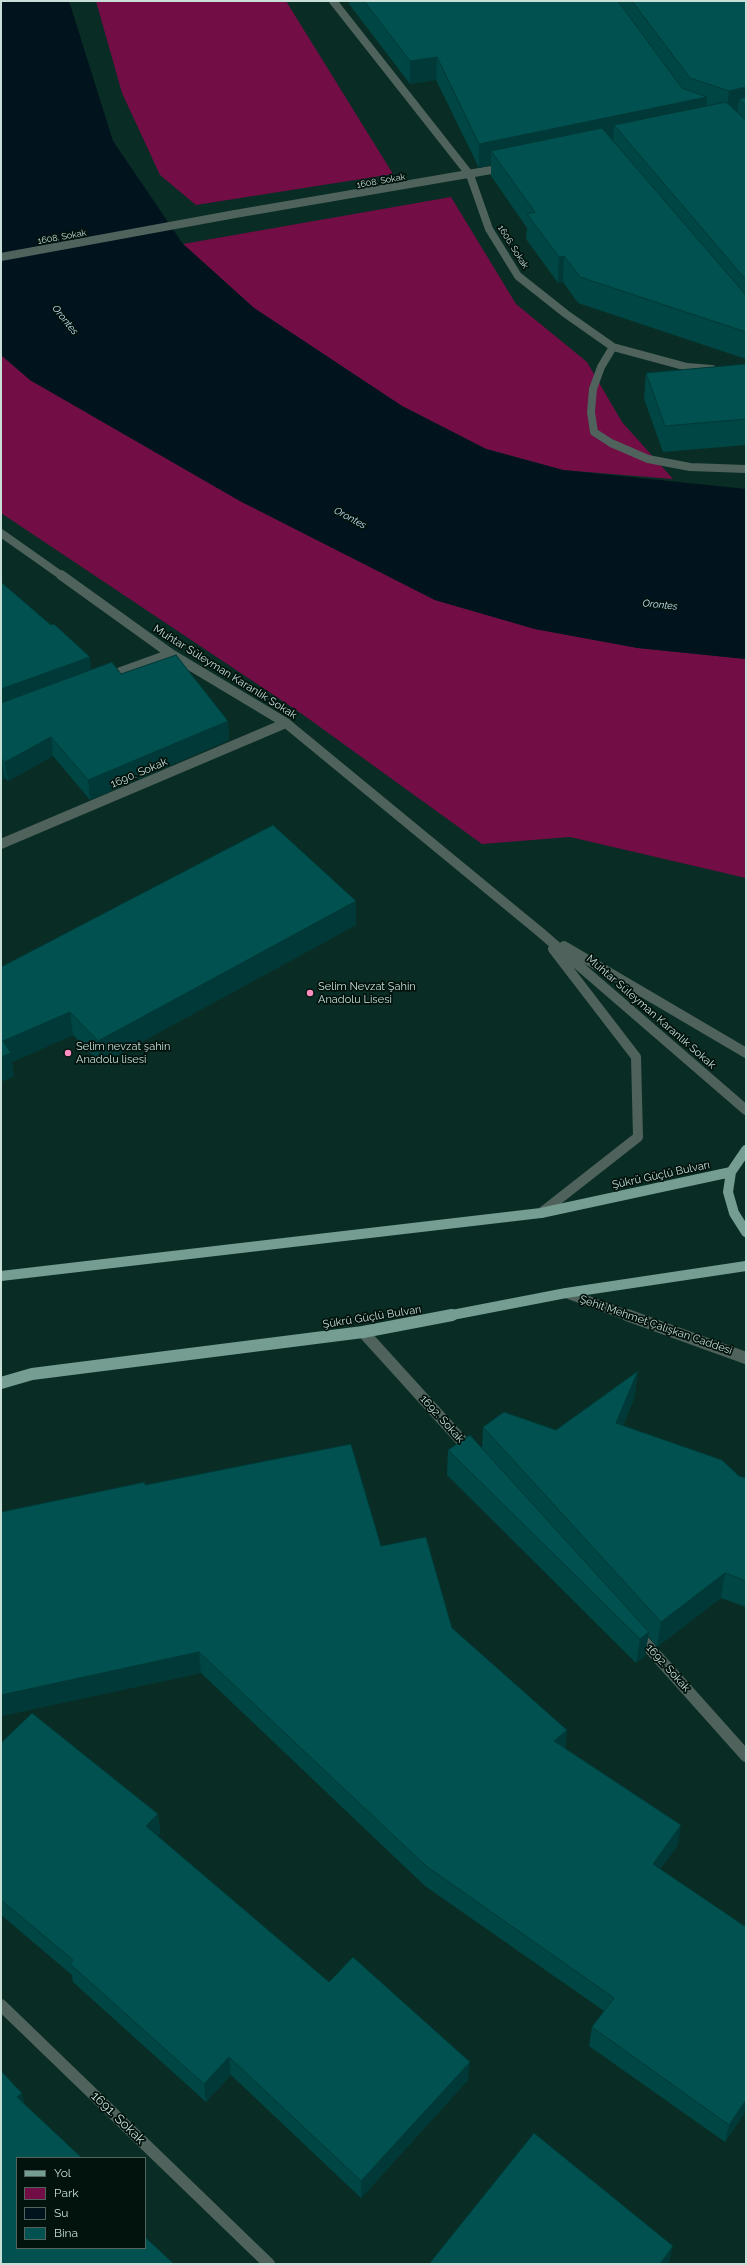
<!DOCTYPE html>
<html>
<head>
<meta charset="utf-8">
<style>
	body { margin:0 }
	#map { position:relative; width:747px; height:2265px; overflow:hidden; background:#092d24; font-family:Raleway,sans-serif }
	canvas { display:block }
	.frame { position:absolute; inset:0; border:2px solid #c7dfd7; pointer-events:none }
	.legend { position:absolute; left:16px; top:2157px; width:130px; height:92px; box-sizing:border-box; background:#02130e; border:1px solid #51655e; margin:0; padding:5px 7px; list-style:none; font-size:12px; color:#c7dfd7 }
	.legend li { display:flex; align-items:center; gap:8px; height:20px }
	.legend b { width:20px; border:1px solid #51655e }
</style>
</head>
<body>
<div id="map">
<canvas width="747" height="2265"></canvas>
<div class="frame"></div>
<ul class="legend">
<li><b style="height:5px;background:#769d91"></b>Yol</li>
<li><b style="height:11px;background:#720d46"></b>Park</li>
<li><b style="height:11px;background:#01131d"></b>Su</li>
<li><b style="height:11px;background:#00514f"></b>Bina</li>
</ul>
</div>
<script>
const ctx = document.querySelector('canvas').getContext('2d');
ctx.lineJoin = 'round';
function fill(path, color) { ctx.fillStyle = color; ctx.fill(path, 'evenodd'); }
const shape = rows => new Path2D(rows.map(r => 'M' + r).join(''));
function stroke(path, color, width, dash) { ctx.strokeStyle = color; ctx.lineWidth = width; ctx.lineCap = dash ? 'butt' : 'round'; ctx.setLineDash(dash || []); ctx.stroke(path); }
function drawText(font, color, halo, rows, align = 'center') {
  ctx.font = font + ' Raleway,sans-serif'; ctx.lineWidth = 3.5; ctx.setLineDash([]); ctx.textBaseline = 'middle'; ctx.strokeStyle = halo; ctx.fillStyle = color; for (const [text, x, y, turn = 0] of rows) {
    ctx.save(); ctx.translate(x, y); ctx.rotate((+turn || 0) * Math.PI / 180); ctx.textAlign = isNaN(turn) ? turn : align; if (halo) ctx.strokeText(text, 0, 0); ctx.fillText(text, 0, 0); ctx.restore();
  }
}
fill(shape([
	[96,1,286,1,393,174,196,205,160,175,122,93],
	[451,197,516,304,587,362,622,422,673,479,563,470,486,449,402,406,254,308,183,244],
	[1,355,30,380,240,501,435,600,535,629,638,648,746,659,746,878,570,837,482,844,302,714,1,513]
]), '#720d46');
fill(shape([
	[1,1,69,1,113,141,183,244,254,308,402,406,486,449,563,470,746,489,746,659,638,648,535,629,435,600,240,501,30,380,1,355]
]), '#01131d');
stroke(shape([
	[1,257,235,214]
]), '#4f625b', 8);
stroke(shape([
	[333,1,470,175,489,229,518,276,566,314,613,347,687,367,712,369],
	[235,214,503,168],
	[613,347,601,367,593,389,591,412,594,432,611,443,648,459,690,467,746,469],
	[1,533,62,576]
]), '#4f625b', 8);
stroke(shape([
	[61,575,171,654,286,723,540,932,746,1110],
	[107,677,171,654],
	[1,844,286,723],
	[564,946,746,1053],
	[541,1213,638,1137,636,1057,553,949],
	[566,1293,629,1316]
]), '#4f625b', 10);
stroke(shape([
	[627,1315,746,1358],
	[363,1332,470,1450],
	[638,1635,746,1756],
	[1,2005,269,2264]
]), '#4f625b', 12);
stroke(shape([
	[746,1150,731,1172,728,1192,734,1213,746,1232],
	[1,1276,541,1213,731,1172],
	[447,1316,566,1293,746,1266]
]), '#769d91', 10);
stroke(shape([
	[1,1383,32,1374,363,1332,452,1315]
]), '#769d91', 12);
fill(shape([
	[349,1,618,1,620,4,620,1,746,1,746,359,578,303,563,282,558,283,526,239,527,228,491,176,491,165,479,168,436,80,410,84,349,4],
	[746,364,746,445,663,452,644,399,646,373],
	[1,582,91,670,121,674,228,721,229,740,90,800,53,756,8,781,5,778,1,780],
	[356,925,101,1064,73,1035,12,1062,14,1076,1,1082,1,967],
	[635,1396,623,1426,739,1476,746,1478,746,1607,721,1598,657,1647,648,1636,645,1656,636,1663,447,1475,448,1450,482,1448,483,1427,556,1430],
	[145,1485,381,1546,452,1628,567,1730,565,1749,678,1845,660,1869,746,2111,725,2142,589,2046,592,2027,604,2011,425,1886,201,1673,1,1716,1,1512],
	[1,1743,158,1814,160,1833,158,1836,329,1982,468,2080,361,2198,231,2075,206,2102,73,1982,72,1975,1,1915]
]), '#004644');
fill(shape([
	[437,57,436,80,410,84,410,61],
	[746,87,746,106,739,99,737,113,726,116,729,91],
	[707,97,705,120,614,125,613,140,500,163,491,151,491,165,479,168,479,144],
	[564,256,563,282,558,283,559,257],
	[90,657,92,676,1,709,1,689],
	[228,721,229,740,90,800,88,780],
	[51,737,53,756,8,781,5,762],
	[2,759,5,778,1,780,1,760],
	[356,901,356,925,101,1064,98,1041],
	[70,1012,73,1035,12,1062,14,1076,1,1082,1,1057,3,1041],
	[638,1371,635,1396,613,1449,616,1423],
	[725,1573,721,1598,657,1647,661,1622],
	[649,1632,645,1656,636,1663,640,1639],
	[199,1652,201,1673,1,1716,1,1695],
	[567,1730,565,1750,554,1741],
	[158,1814,160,1833,149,1846,146,1826],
	[681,1825,678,1845,649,1884,653,1864],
	[229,2057,231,2075,206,2102,204,2084],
	[470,2062,468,2080,361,2198,361,2181],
	[22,2093,26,2110,17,2097],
	[746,2100,746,2111,725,2142,729,2125],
	[673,2246,669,2263,668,2264,660,2264]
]), '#003937');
const building = shape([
	[364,1,618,1,682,88,707,97,479,144,437,57,410,61,364,1],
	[632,1,746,1,746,87,729,91,690,78,632,1],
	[746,97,746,106,739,99,746,97],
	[726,102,746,120,746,280,614,125,726,102],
	[602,128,745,294,746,295,746,332,580,277,564,256,559,257,527,214,535,212,491,151,602,128],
	[746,364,746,419,665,426,646,373,746,364],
	[1,582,51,625,54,624,90,657,1,689,1,582],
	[176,655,228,721,88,780,51,737,5,762,2,759,1,760,1,703,112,662,121,674,176,655],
	[273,825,356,901,98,1041,70,1012,3,1041,11,1053,1,1057,1,967,273,825],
	[638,1371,616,1423,722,1460,739,1476,746,1478,746,1581,725,1573,661,1622,483,1427,504,1412,556,1430,638,1371],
	[470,1435,649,1632,640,1639,448,1450,470,1435],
	[351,1444,381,1546,426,1537,452,1628,567,1730,554,1741,681,1825,653,1864,746,1927,746,2100,729,2125,592,2027,614,1998,426,1866,199,1652,1,1695,1,1512,145,1482,145,1485,351,1444],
	[32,1713,158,1814,146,1826,329,1982,353,1957,470,2062,361,2181,229,2057,204,2084,70,1964,73,1960,1,1900,1,1743,32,1713],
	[1,2071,22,2093,17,2097,82,2158,17,2158,17,2248,145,2248,145,2237,174,2264,1,2264,1,2071],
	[534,2133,673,2246,660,2264,429,2264,534,2133]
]);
fill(building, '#00514f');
stroke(building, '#003937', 1);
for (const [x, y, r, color] of [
	[310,993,4,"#fd8ec0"],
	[68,1053,4,"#fd8ec0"]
]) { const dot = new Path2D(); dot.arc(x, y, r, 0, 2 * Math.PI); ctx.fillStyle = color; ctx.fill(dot); stroke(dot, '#02130e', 1.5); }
drawText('9px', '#c7dfd7', '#02130e', [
	["1608. Sokak",381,181,-10],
	["1608. Sokak",62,237,-10],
	["1606. Sokak",513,247,58]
]);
drawText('italic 10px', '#c5e3f4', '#02130e', [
	["Orontes",65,320,51],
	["Orontes",350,518,28],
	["Orontes",660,605,6]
]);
drawText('11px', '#c7dfd7', '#02130e', [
	["Muhtar Süleyman Karanlık Sokak",225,672,32],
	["1690. Sokak",139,773,-23],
	["Muhtar Süleyman Karanlık Sokak",651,1012,41],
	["Şükrü Güçlü Bulvarı",661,1175,-12],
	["Şükrü Güçlü Bulvarı",372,1317,-9],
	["Şehit Mehmet Çalışkan Caddesi",656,1325,19],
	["1692. Sokak",442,1419,48],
	["1692. Sokak",668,1668,48]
]);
drawText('11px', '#c7dfd7', '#02130e', [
	["Selim Nevzat Şahin",318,987],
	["Anadolu Lisesi",318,1000],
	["Selim nevzat şahin",76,1047],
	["Anadolu lisesi",76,1060]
], 'left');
drawText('13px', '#c7dfd7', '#02130e', [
	["1691. Sokak",118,2118,44]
]);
</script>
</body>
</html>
